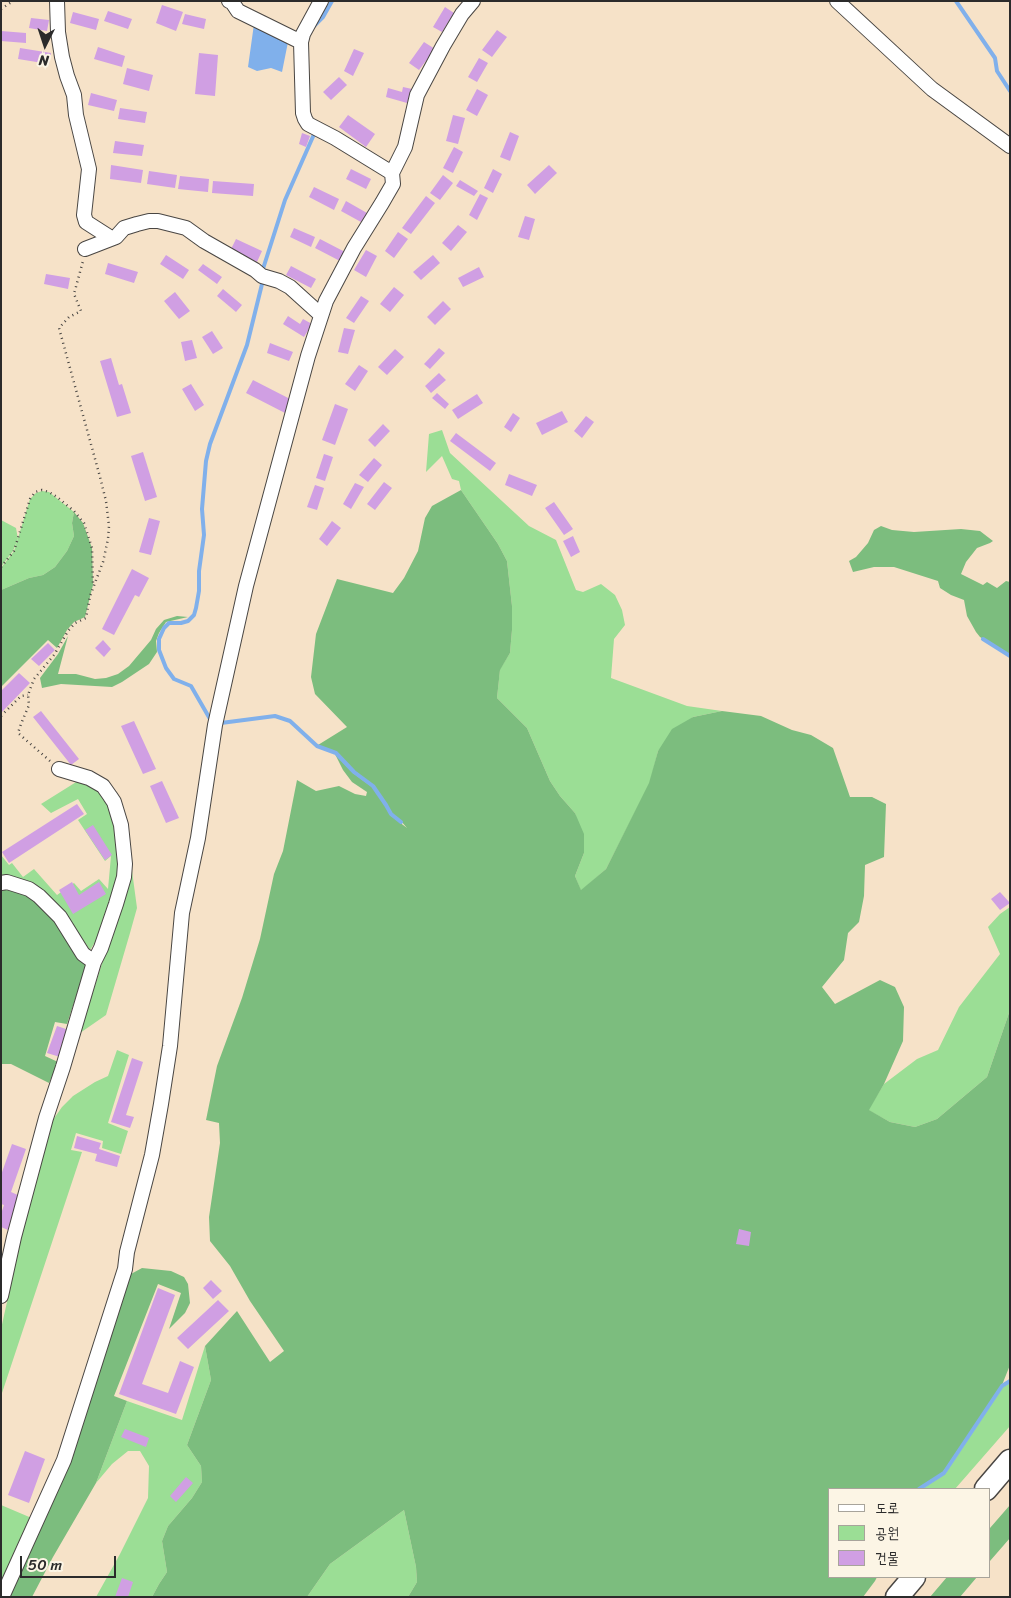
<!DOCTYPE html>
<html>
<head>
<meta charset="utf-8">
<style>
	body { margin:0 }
	#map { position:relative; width:1011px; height:1598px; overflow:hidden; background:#f6e2c8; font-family:Sriracha,"Poor Story",sans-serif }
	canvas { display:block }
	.frame { position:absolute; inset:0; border:2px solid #2b2b2b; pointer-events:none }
	.legend { position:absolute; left:828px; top:1488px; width:162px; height:90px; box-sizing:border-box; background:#fcf5e5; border:1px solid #a8a49b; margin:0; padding:6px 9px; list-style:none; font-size:15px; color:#2b2b2b }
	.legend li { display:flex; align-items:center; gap:10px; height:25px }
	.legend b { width:25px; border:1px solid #a8a49b }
	.north { position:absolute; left:20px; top:20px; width:50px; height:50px; -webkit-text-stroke:4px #fcf5e5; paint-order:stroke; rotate:184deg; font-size:14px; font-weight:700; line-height:20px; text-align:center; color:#2b2b2b }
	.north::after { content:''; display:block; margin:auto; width:18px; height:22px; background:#2b2b2b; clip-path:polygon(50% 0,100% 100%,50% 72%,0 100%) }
	.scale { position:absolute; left:20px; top:1556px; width:96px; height:22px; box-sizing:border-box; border:2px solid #2b2b2b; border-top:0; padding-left:6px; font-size:15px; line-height:18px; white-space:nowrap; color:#2b2b2b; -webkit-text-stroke:4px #fcf5e5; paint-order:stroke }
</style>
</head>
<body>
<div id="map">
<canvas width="1011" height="1598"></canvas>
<div class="frame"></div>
<ul class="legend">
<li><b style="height:6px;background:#fff"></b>도로</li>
<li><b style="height:14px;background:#9bde95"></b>공원</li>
<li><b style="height:14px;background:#d09fe3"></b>건물</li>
</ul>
<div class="north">N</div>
<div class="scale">50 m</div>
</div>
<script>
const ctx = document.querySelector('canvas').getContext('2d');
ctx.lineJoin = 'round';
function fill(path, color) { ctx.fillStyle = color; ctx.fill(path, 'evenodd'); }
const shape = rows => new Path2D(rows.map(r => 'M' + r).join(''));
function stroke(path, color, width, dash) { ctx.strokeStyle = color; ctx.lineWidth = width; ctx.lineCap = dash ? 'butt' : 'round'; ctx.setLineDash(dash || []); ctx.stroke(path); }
fill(shape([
	[442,430,450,453,529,526,556,540,576,590,583,592,601,584,615,595,622,610,625,625,614,639,611,678,687,706,722,711,693,717,658,751,650,783,606,869,581,891,575,876,584,853,575,813,560,796,550,781,527,728,497,698,500,669,510,653,512,630,512,606,507,561,498,544,461,490,459,481,452,479,442,456,426,472,429,434],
	[42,491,49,492,74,512,72,523,74,536,67,551,55,567,43,575,29,578,1,590,1,568,14,551,30,499,36,493],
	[1,520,16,528,18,539,13,551,1,567],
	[81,779,104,795,112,809,121,873,99,936,90,950,76,930,1,880,1,855,9,865,12,863,23,877,34,869,57,895,74,883,81,891,99,879,108,889,111,856,105,861,78,820,87,814,78,799,51,813,41,804],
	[130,856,137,908,130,933,106,1015,80,1033,105,954],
	[1010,907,1010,1010,987,1077,937,1119,915,1127,890,1122,868,1110,884,1084,917,1059,938,1050,959,1007,1000,954,988,927,1000,914],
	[117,1050,129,1055,108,1123,128,1131,121,1154,102,1148,103,1141,76,1133,71,1150,82,1152,1,1396,1,1329,33,1185,50,1124,62,1107,73,1096,95,1082,108,1076],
	[205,1346,211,1380,187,1445,201,1466,202,1482,192,1498,168,1526,162,1541,167,1572,159,1584,152,1597,96,1597,120,1554,148,1498,149,1466,140,1451,128,1451,112,1464,96,1483,127,1401,182,1420],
	[1010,1383,1010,1426,955,1489,922,1489,945,1474,1003,1387],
	[1,1505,34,1519,1,1593,2,1539],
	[404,1510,416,1567,417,1582,408,1597,307,1597,330,1564]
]), '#9bde95');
fill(shape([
	[461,490,498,544,507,561,512,606,512,630,510,653,500,670,497,698,527,728,550,781,560,796,575,813,584,834,584,853,575,876,581,890,606,869,649,783,658,751,672,729,693,717,722,711,761,716,792,730,811,735,833,748,850,797,872,797,886,804,884,857,865,865,864,896,859,922,848,933,844,960,822,987,835,1004,880,980,895,987,904,1007,903,1041,884,1084,869,1110,890,1122,915,1127,937,1119,987,1077,1010,1010,1010,1365,1002,1385,943,1472,918,1489,830,1489,830,1577,877,1577,875,1581,863,1597,408,1597,417,1582,416,1567,404,1510,330,1564,307,1597,152,1597,159,1584,167,1572,162,1541,168,1526,192,1498,202,1482,201,1466,187,1445,211,1380,205,1346,237,1311,270,1362,284,1351,250,1301,230,1266,210,1241,209,1217,220,1143,219,1123,206,1120,217,1066,242,998,260,939,274,874,283,851,297,780,316,791,339,786,355,794,366,796,367,792,352,782,343,770,335,754,353,773,372,787,385,805,390,815,407,828,401,821,391,814,387,804,373,786,355,771,336,752,318,745,347,727,315,694,311,677,316,634,337,579,393,593,404,578,418,551,425,518,432,506],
	[74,512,83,523,92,548,93,585,85,617,74,622,67,630,57,648,48,640,1,687,1,590,29,578,43,575,55,567,67,551,74,536,72,523],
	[881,526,892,530,914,532,961,529,980,531,993,541,990,543,977,548,966,562,961,574,983,585,987,582,997,588,1006,581,1010,582,1010,655,980,637,976,632,967,616,964,600,951,595,940,588,938,581,894,567,874,567,853,572,849,561,856,557,868,543,874,530],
	[177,616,188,617,166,622,159,633,156,641,157,652,149,664,122,682,112,687,61,684,42,688,40,678,58,654,68,636,58,674,76,674,95,679,106,678,118,674,129,666,151,640,156,629,164,620],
	[1,888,6,888,31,897,54,919,86,966,67,1024,55,1022,45,1056,58,1062,49,1083,11,1064,1,1064],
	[142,1268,171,1271,184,1277,188,1284,190,1303,185,1313,169,1329,181,1293,158,1284,114,1396,127,1401,96,1483,53,1557,32,1597,9,1597,126,1282,131,1274],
	[1010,1505,1010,1538,990,1561,990,1528],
	[947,1577,977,1577,960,1597,930,1597]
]), '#7cbd7e');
fill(shape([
	[254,24,289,37,282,72,271,68,257,71,248,67]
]), '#80b0eb');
stroke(shape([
	[956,1,995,58,997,71,1010,91],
	[314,26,323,17,332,1],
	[262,272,285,200,315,132],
	[983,639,1010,656],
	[210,719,191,686,174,679,166,668,159,650,159,639,164,628,169,623,181,623,188,621,194,615,196,608,199,591,199,571,204,535,202,509,206,461,210,444,247,345,263,280],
	[221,723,275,716,290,721,317,746,336,753,354,772,373,786,386,805,391,814,401,822],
	[919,1489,944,1473,1002,1386,1010,1381]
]), '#80b0eb', 4);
fill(shape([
	[162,5,183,12,176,31,156,23],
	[445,7,454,13,442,32,433,27],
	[108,11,132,19,128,29,104,21],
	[73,12,99,19,96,30,70,23],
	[185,14,206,19,204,29,182,24],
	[31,18,49,20,47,31,29,28],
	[497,30,507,37,492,57,482,50],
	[1,31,26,33,26,43,1,41],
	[424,42,435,49,419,70,409,63],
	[98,47,125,56,122,67,94,59],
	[20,48,51,53,49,64,18,59],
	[354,49,364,53,353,76,344,71],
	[199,53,218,55,215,96,195,94],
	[479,58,488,63,477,82,468,77],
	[127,68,153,75,149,91,123,84],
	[339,77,347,85,331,100,323,92],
	[403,87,412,89,407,103,386,97,388,88,402,92],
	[477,89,488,95,477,116,466,110],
	[91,93,117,100,114,111,88,105],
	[120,108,147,112,145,123,118,119],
	[348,115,375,134,366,147,339,127],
	[453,115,465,118,458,144,446,141],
	[510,132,519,136,510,161,500,157],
	[302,133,310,136,306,147,299,144],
	[115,141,144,145,142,156,113,153],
	[454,147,463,152,453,173,443,168],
	[111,165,143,170,141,183,110,179],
	[549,165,557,173,535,194,527,185],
	[351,169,371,179,366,189,346,179],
	[493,169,502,174,493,193,484,188],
	[149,171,177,175,175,188,147,184],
	[443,175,453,183,440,200,430,193],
	[180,176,209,179,208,192,178,189],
	[460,180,478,191,474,196,456,186],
	[213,181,254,184,253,196,212,193],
	[314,187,339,199,334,210,309,197],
	[480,194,488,198,477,220,469,215],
	[426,196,435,203,411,234,402,228],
	[346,201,367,213,361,222,341,211],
	[525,216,535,219,529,240,518,237],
	[458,225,467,232,451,251,442,243],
	[294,228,315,237,311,247,290,237],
	[398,232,408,239,394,258,385,251],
	[236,239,262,251,257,262,231,249],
	[320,239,345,252,340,261,315,248],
	[366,250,377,256,366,277,354,270],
	[166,255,189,270,183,279,160,264],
	[433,255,440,263,421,280,413,272],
	[108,263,138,272,134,283,105,274],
	[203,264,222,277,217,284,198,270],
	[291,266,316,279,311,288,286,275],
	[479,267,484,277,463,287,458,278],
	[46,274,70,278,68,289,44,284],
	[394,287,404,295,390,312,380,304],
	[223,289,242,305,236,312,217,296],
	[175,292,190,311,179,319,164,301],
	[361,296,369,301,354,323,346,318],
	[443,301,451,309,435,325,427,317],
	[288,316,300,324,303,319,312,324,304,337,283,324],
	[344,328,355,330,348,354,338,352],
	[212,331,223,348,213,354,202,337],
	[192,340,197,358,185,361,181,342],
	[270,343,293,352,289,361,267,353],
	[439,348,445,353,430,369,424,364],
	[395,349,404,357,387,375,378,367],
	[111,358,119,385,122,384,131,413,117,417,100,361],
	[359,365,368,371,355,391,345,384],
	[439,373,446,380,431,393,425,386],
	[253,380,292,400,285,413,246,393],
	[191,384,204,405,195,411,182,389],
	[437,393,449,404,445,409,432,398],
	[477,394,483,403,458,419,452,410],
	[335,404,348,409,335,445,322,440],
	[562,411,568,422,542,435,536,423],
	[513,413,520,418,511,432,504,427],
	[586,416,594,422,582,438,574,431],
	[383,424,390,431,375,447,368,440],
	[456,433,496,463,490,471,450,441],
	[143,452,157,497,145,501,131,456],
	[324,454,333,457,325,481,316,478],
	[374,458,382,465,368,482,359,475],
	[509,474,537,485,532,496,505,485],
	[384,482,392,488,375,510,367,504],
	[355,483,364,487,351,509,343,504],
	[315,485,324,488,317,510,307,507],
	[554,502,573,529,564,535,545,508],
	[149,518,160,521,151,555,139,552],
	[332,521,341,528,327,546,319,539],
	[573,536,580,552,571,557,563,541],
	[132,569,149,578,139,597,135,595,114,635,102,629],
	[103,640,111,649,104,657,95,648],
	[48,643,55,650,39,666,31,659],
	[19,673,30,683,1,713,1,691],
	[41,711,79,759,71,765,33,717],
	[134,721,156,769,143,774,121,726],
	[162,781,179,818,166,823,150,786],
	[77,804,84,814,9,863,2,852],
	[93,825,112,855,105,860,85,830],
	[72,882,79,895,99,882,106,894,73,914,59,890],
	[1000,892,1010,903,1000,910,991,899],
	[57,1026,69,1030,60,1057,47,1053],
	[132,1058,143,1062,126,1115,134,1117,130,1128,111,1122],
	[77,1136,101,1143,99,1149,120,1156,117,1167,95,1161,97,1154,74,1148],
	[12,1144,26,1149,11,1192,20,1196,8,1230,1,1227,1,1214,4,1205,1,1204,1,1175],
	[739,1229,751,1232,749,1246,736,1244],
	[211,1280,222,1291,213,1299,203,1288],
	[158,1288,175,1295,142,1384,168,1393,180,1361,194,1367,176,1414,119,1394],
	[218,1300,229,1311,188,1349,177,1338],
	[125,1429,149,1438,146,1447,121,1437],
	[25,1451,45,1459,29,1503,8,1495],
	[186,1477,193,1483,176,1502,170,1496],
	[122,1578,133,1582,128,1597,115,1597]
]), '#d09fe3');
const minor = shape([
	[57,1,58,32,62,57,67,76,74,95,76,115,89,169,84,215,86,222,111,238],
	[229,1,232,2,238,11,301,42],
	[321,1,303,34,301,42,303,113,305,119,308,124,335,138,392,173],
	[837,1,932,89,1010,146],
	[85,249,116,237,124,228,137,224,149,221,158,221,186,228,204,241,255,270,262,276,279,281,290,287,321,315],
	[1,883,7,882,29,889,39,896,60,917,83,954,94,962],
	[1,1296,14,1237,46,1118,63,1067,94,962,101,948,116,904,124,877,125,864,121,825,114,802,110,796,103,786,89,778,59,769],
	[2,1597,64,1460,125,1269,127,1252,152,1155,161,1104,170,1046,182,913,198,838,215,725,246,586,308,356,326,301,354,248,382,203,393,184,392,173,405,147,417,95,443,46,462,14,473,1]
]);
const trunk = shape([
	[986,1489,1010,1461],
	[897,1597,914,1577]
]);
stroke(minor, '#494643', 16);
stroke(trunk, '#494643', 25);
stroke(shape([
	[1,9,13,1],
	[1,567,14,551,30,499,35,492,42,490,49,492,57,497,74,511,84,523,92,548,93,584],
	[1,716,21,696,28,695],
	[50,761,18,733,21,724,29,705,28,695,34,679,54,655,68,631,75,623,86,618,90,596,103,562,108,539,109,526,106,501,100,477,59,328,69,317,81,311,74,294,83,261]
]), '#494643', 2.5, [1, 4]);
stroke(minor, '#fff', 14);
stroke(trunk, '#fff', 22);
</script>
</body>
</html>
